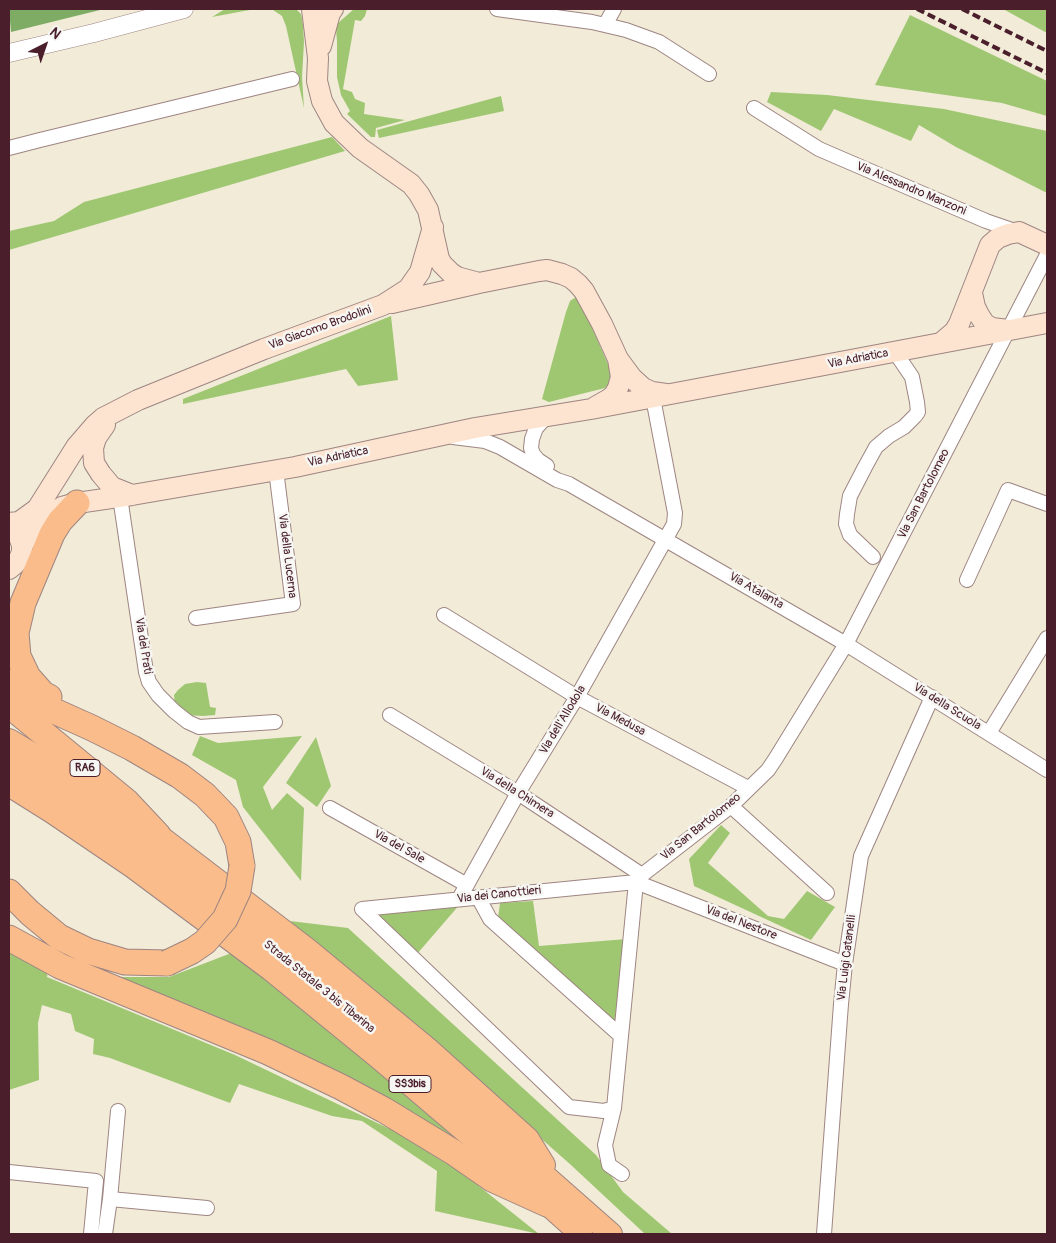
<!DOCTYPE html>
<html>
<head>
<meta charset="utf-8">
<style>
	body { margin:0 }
	#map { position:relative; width:1056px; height:1243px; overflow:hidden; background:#f1ebd8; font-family:Pangolin,sans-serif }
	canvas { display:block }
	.frame { position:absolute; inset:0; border:10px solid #4a1f2b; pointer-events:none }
	.north { position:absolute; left:20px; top:20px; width:50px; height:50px; -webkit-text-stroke:4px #f6f6f2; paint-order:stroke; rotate:41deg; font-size:14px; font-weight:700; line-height:20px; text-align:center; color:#4a1f2b }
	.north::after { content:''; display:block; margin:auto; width:18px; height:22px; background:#4a1f2b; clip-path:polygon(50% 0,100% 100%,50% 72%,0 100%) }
</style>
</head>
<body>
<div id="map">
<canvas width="1056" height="1243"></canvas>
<div class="frame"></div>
<div class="north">N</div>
</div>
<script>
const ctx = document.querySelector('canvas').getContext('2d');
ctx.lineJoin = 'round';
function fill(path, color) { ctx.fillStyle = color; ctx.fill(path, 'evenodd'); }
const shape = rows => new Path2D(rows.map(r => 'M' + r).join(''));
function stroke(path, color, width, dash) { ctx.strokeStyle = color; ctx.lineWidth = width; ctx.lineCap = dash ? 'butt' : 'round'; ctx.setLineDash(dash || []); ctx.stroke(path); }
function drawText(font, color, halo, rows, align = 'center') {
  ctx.font = font + ' Pangolin,sans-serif'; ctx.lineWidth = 5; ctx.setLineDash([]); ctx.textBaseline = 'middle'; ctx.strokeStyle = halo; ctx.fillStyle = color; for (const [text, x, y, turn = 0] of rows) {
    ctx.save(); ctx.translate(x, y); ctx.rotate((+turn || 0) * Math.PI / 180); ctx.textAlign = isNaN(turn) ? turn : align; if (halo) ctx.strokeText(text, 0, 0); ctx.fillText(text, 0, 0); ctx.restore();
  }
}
fill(shape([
	[225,9,255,9,212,17],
	[268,9,296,9,301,14,303,24,304,42,302,77,304,108,286,26,282,16,273,10],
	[354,9,367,9,365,16,361,21,355,20,343,89,352,92,355,99,365,103,364,114,405,120,376,128,375,137,371,137,347,114,350,111,341,95,337,77,337,42,336,28,337,24],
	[1003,9,1047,9,1047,33],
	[910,15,1047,81,1047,116,1002,103,875,85],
	[771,92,827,95,944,109,1047,131,1047,193,956,147,919,125,911,141,834,109,821,131,767,102],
	[501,96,504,111,379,138,377,130],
	[332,137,345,151,9,250,9,231,54,221,84,202],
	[576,297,582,305,611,371,618,374,605,388,549,402,542,399,566,312,570,301],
	[391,316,398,380,358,386,346,369,183,404,183,399],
	[197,682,206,683,210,707,216,708,215,715,203,716,186,715,175,706,174,695,178,690,185,684],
	[200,736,218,743,302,736,263,787,272,810,287,793,304,808,301,881,243,807,236,780,192,755],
	[316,737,331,786,317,807,286,783],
	[721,825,730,833,708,863,768,916,784,919,807,891,835,907,811,940,694,886,689,859],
	[533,901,539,946,627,939,617,1023,498,918,500,903],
	[461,903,417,954,374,912],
	[290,921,348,928,596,1155,623,1192,672,1234,645,1234,571,1165,415,1027],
	[9,948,48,969,47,977,235,1055,394,1131,465,1175,539,1234,435,1211,437,1171,362,1121,332,1116,239,1084,230,1103,110,1058,93,1054,94,1039,75,1031,71,1014,42,1005,38,1023,39,1080,9,1090],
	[234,952,497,1168,113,977,169,977]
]), '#9fc772');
fill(shape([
	[9,9,104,9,11,32]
]), '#7fac64');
const minor = shape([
	[497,9,592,22,626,30,659,42,709,74],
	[605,25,614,9],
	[754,108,819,149,986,221,1018,232],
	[9,148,40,140,292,79],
	[546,417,536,428,532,439,531,448,533,454,538,460,547,466],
	[453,437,485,441,500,447,557,480,569,484,846,644,1047,770],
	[120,497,146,672,149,682,158,695,174,711,188,722,199,727,275,722],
	[873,557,850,535,846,524,847,514,850,496,865,467,876,447,889,436,904,427,915,416,918,412,917,402,912,377,895,352],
	[967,580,1008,490,1047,504],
	[444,615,577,697,748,788],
	[196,618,293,604,276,470],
	[390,715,518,793,642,875],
	[989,733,1047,638],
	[731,806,827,893],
	[330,808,467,885],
	[478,897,490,919,621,1036],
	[459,899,518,793,577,697,674,524,675,513,653,398],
	[362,909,636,882,845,964],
	[362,909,569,1107,604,1111,614,1108],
	[9,1172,96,1181,91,1234],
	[622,1174,609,1165,605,1145,614,1108,636,882,642,875,731,806,768,770,776,758,846,644,1047,255],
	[110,1199,207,1208],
	[105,1234,110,1199,118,1111],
	[824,1234,841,1004,845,964,861,856,932,697]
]);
const tertiary = shape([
	[9,53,94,33,184,9]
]);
const secondary = shape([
	[312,9,318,58,317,81,322,101,334,123,360,148,411,184,419,194,428,210,439,259,442,264,451,273,457,277,479,283],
	[321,46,330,13,333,9],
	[972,293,975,307,979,315,985,324,992,328,1008,330],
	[392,303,479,283,539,271,547,270,562,274,571,278,578,284,584,291,602,324,618,359,632,378,643,388,652,392,666,394],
	[941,343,954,332,959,324,990,245,998,238,1008,234,1019,232,1047,245],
	[595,407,609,399,614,395,618,388,621,377,618,359],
	[105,425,96,438,93,448,94,463,101,474,112,487,132,495],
	[9,523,19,522,37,509,76,447,95,425,103,418,138,400,264,349,383,305,408,289,420,272,433,227],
	[22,545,41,523,52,514,62,507,77,503,132,495,295,467,475,428,591,409,1047,323],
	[9,569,15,564,19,559,22,552,22,545,18,534]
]);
const trunk = shape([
	[9,740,64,773,158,835,307,949,428,1049,528,1139,544,1165],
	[9,763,63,797,143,851,284,957,493,1130,611,1234],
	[9,785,52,812,133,867,270,969,379,1058,479,1143,581,1234]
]);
const motorway = shape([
	[9,682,52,710,92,728,132,748,180,776,205,795,226,817,238,842,242,866],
	[49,697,43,694,28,677,18,656,16,633,23,603,52,534,60,521,77,503],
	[9,705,127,802,158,835],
	[9,892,30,913,59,937,88,951,125,962,167,963],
	[9,938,60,966,268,1052,341,1087,384,1110,453,1152,492,1179,547,1204]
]);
stroke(minor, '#9e8582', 16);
stroke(tertiary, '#9e8582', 19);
stroke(secondary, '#9e8582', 22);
stroke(trunk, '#9e8582', 24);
stroke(motorway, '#9e8582', 27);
stroke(minor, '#fff', 14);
stroke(tertiary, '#fff', 18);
stroke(secondary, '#fde4d0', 20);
stroke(trunk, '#f9bc8a', 22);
stroke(motorway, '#f9bc8a', 25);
stroke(shape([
	[917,9,1047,73],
	[962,9,1047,51]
]), '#4a1f2b', 4, [8, 4]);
const motorwayBridge = shape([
	[167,963,192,951,205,942,225,919,238,891,242,866]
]);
stroke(motorwayBridge, '#9e8582', 27, []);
stroke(motorwayBridge, '#f9bc8a', 25);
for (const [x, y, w] of [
	[85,768,30],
	[410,1084,42]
]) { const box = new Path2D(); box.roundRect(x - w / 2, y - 8.5, w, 17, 4); ctx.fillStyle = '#f6f6f2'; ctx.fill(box); stroke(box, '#4a1f2b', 1); }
drawText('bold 11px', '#4a1f2b', null, [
	["RA6",85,768],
	["SS3bis",410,1084]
]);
drawText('12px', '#4a1f2b', '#f6f6f2', [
	["Via Alessandro Manzoni",911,189,23],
	["Via Giacomo Brodolini",320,328,-20],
	["Via Adriatica",858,359,-11],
	["Via Adriatica",338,457,-12],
	["Via San Bartolomeo",924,494,-63],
	["Via della Lucerna",287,556,83],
	["Via Atalanta",756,591,30],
	["Via dei Prati",143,646,81],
	["Via della Scuola",947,707,32],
	["Via dell'Allodola",563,720,-59],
	["Via Medusa",620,720,28],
	["Via della Chimera",517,793,32],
	["Via San Bartolomeo",701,827,-39],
	["Via del Sale",399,847,29],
	["Via dei Canottieri",499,895,-6],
	["Via del Nestore",741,923,21],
	["Via Luigi Catanelli",847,958,-83],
	["Strada Statale 3 bis Tiberina",319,987,39]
]);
</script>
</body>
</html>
